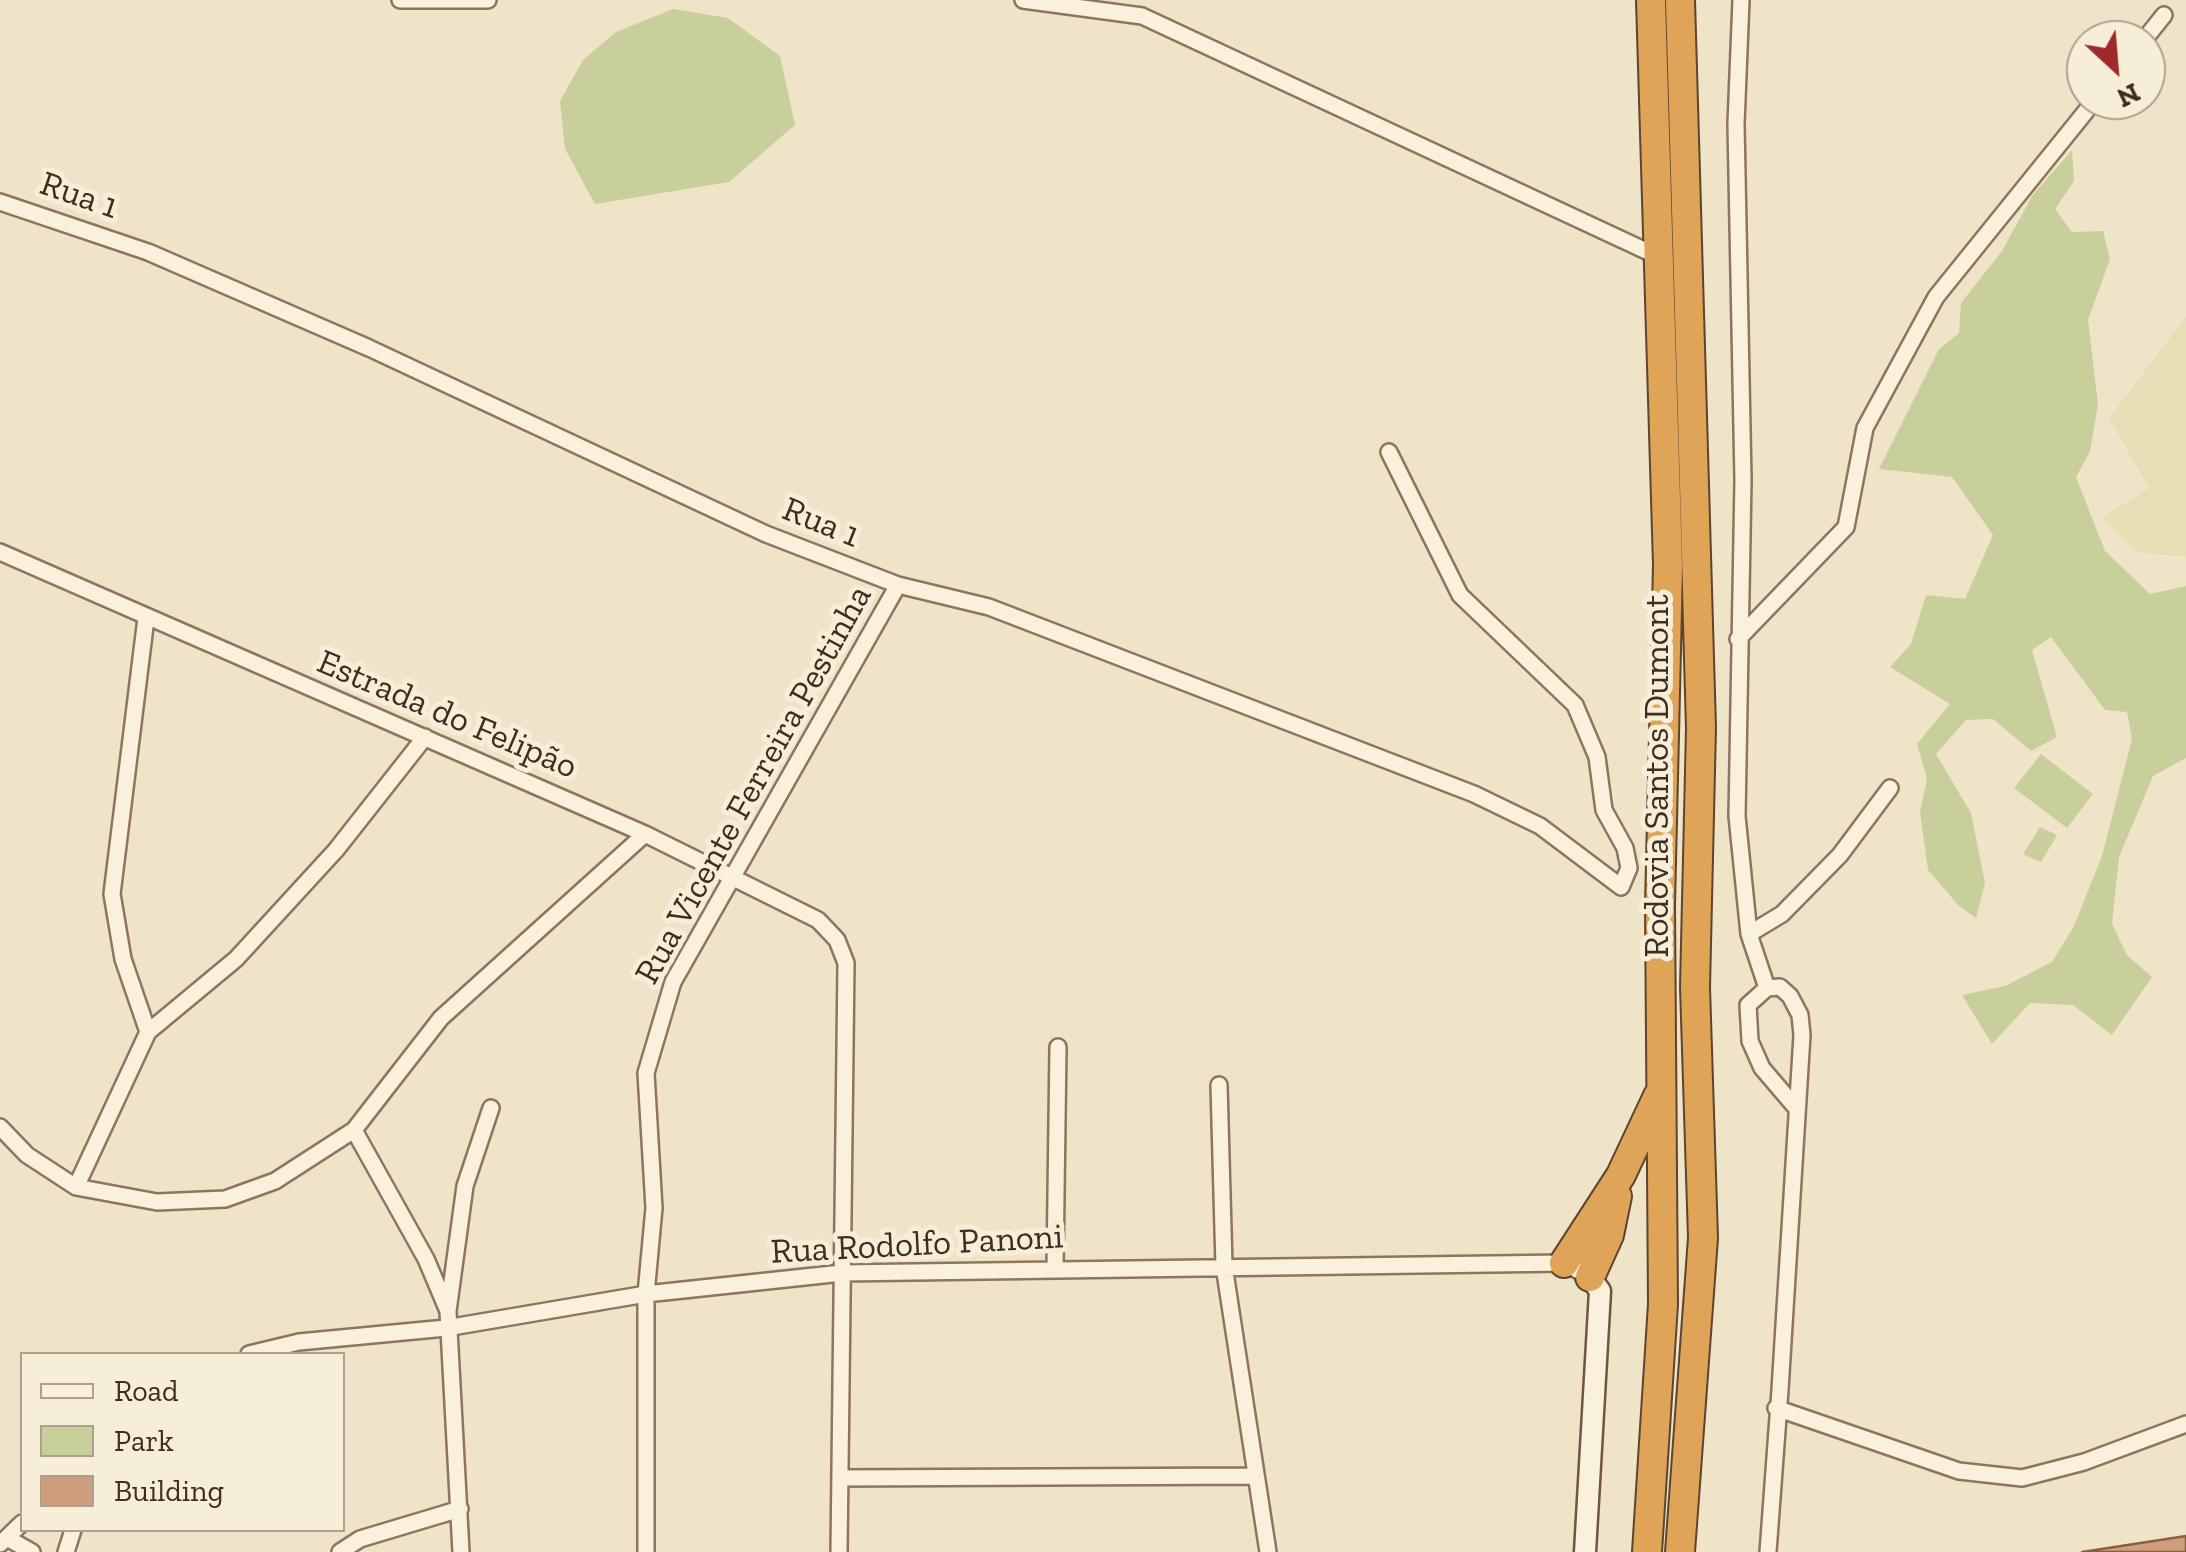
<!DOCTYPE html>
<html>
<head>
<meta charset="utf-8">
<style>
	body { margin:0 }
	#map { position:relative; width:2186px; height:1552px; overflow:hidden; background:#f0e4c8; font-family:"Zilla Slab",serif }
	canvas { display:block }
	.legend { position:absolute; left:20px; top:1352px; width:325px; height:180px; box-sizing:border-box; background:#f7eed8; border:2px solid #ada18e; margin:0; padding:12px 18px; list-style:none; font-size:30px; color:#3d2e20 }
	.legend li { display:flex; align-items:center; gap:20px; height:50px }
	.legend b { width:50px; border:2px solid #ada18e }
	.north { position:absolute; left:2066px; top:20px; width:100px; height:100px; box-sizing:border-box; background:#f7eed8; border:2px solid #ada18e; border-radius:50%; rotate:154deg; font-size:28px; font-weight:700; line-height:40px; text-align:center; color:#3d2e20 }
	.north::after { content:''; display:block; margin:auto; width:35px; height:45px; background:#9e2a2b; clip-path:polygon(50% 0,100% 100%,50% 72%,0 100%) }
</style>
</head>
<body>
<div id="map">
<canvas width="2186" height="1552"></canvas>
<ul class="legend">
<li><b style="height:12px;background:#faf1dc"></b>Road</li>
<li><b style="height:28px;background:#c9cf9b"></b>Park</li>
<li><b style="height:28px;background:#cf9f7d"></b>Building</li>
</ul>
<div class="north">N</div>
</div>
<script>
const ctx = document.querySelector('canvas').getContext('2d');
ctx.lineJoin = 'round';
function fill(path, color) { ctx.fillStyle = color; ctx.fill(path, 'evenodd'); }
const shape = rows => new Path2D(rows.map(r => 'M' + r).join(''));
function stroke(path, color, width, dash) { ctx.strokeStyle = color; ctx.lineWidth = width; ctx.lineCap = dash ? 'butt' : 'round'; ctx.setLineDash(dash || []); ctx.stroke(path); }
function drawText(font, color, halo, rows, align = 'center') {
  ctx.font = font + ' "Zilla Slab",serif'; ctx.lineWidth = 10; ctx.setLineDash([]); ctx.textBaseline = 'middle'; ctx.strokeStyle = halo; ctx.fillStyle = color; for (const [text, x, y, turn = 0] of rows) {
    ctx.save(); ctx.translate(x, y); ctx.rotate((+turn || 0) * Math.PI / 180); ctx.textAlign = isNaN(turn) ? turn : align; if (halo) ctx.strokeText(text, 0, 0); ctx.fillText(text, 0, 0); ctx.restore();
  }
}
fill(shape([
	[2186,317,2186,557,2136,552,2102,518,2149,488,2109,418]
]), '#e6deb5');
fill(shape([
	[673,9,728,18,780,56,795,125,729,182,595,204,565,149,560,101,583,60,616,32],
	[2072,150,2074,181,2055,209,2072,232,2103,231,2110,259,2088,320,2098,404,2090,451,2076,477,2105,551,2150,594,2186,586,2186,758,2153,776,2119,857,2112,924,2127,955,2152,977,2112,1035,2073,1005,2030,1003,1992,1044,1962,995,2005,986,2052,962,2074,926,2102,856,2132,739,2127,712,2105,710,2051,637,2032,650,2057,737,2031,751,1993,719,1966,720,1936,754,1971,813,1985,883,1976,918,1959,906,1928,870,1920,812,1927,779,1917,744,1950,704,1890,667,1911,644,1926,595,1965,599,1993,535,1952,477,1879,469,1939,349,1959,333,1961,303,2002,251,2032,196],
	[2041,754,2093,794,2067,828,2014,788],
	[2040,827,2057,835,2041,862,2023,854]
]), '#c9cf9b');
const building = shape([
	[2186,1536,2186,1552,2082,1552,2186,1536]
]);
fill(building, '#cf9f7d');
stroke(building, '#8d5f41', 2.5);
const street = shape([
	[400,0,488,0],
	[1023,0,1142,16,1657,256],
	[1741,0,1736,124,1743,480,1737,816,1749,934,1767,988],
	[2144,40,2164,15],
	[0,202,148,252,369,348,766,534,898,585,989,607,1474,794,1540,826,1621,887,1629,868,1625,848,1604,810,1597,757,1575,705,1460,595,1389,452],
	[0,552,645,834,818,920,837,940,846,963,839,1552],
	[146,618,112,894,123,959,148,1032],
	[1738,639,1846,527,1865,428,1936,297,2095,100],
	[1749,934,1782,914,1840,855,1890,788],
	[1219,1085,1224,1266,1268,1552],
	[0,1127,27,1155,76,1187,157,1202,225,1199,275,1181,354,1130,441,1018,645,834],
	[354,1130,426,1259,448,1311,461,1552],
	[76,1187,148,1032,236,959,336,850,425,737],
	[1055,1268,1058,1047],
	[448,1311,465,1186,491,1108],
	[249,1354,299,1342,446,1328,646,1294,842,1273,1564,1263,1590,1277],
	[1776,1408,1959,1471,2022,1478,2084,1462,2186,1424],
	[841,1478,1256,1476],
	[7,1538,32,1552],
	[0,1544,22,1523],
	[66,1552,73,1530],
	[340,1552,360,1539,460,1509],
	[646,1552,646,1294,654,1208,646,1073,673,982,898,585],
	[1768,1552,1780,1390,1802,1035,1800,1015,1790,996,1780,987,1767,988,1748,1005,1750,1041,1762,1068,1797,1109]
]);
const secondary = shape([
	[1585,1552,1600,1291,1590,1277]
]);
const highway = shape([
	[1564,1263,1621,1175,1658,1096],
	[1590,1277,1609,1235,1617,1196],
	[1647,1552,1663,1304,1660,905,1668,565,1651,0],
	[1680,1552,1703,1238,1695,987,1701,728,1680,0]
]);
stroke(street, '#8d765c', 20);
stroke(secondary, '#6f573f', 25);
stroke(highway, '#5b4430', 32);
stroke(street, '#faf1dc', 15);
stroke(secondary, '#faf1dc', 20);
stroke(highway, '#e0a458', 28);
drawText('35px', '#3d2e20', '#f7eed8', [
	["Rua 1",79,196,19],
	["Rua 1",821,523,22],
	["Estrada do Felipão",447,715,23],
	["Rodovia Santos Dumont",1658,776,-90],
	["Rua Vicente Ferreira Pestinha",754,785,-61],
	["Rua Rodolfo Panoni",917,1245,-3]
]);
</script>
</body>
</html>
